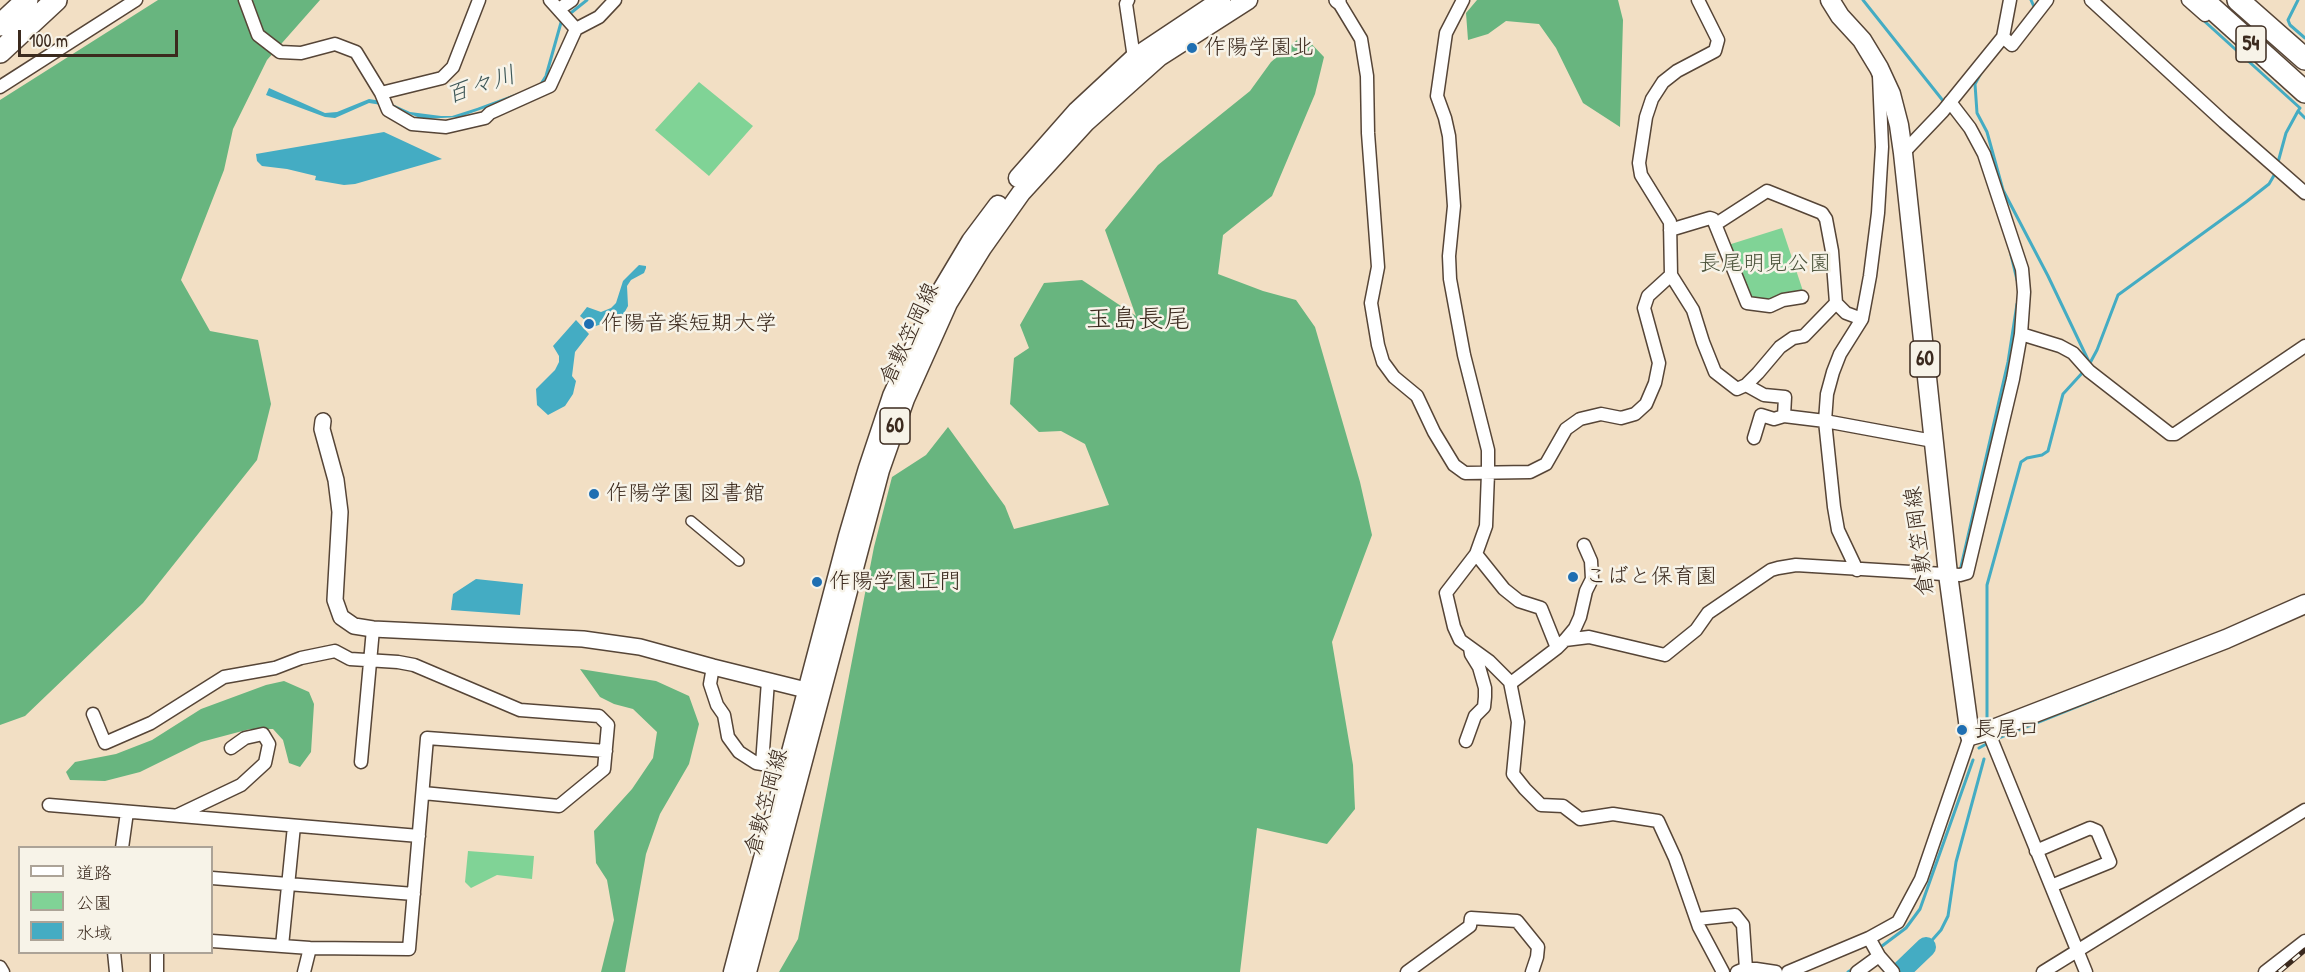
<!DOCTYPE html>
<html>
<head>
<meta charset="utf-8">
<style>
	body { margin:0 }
	#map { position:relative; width:2305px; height:972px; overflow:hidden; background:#f2dfc4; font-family:"Patrick Hand","Klee One",sans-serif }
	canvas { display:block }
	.legend { position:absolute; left:18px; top:846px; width:195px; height:108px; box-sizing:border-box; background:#f7f3e8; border:2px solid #aca397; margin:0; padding:8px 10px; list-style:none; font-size:18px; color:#3b2a1e }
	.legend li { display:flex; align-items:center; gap:12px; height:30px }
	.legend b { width:30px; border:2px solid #aca397 }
	.scale { position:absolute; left:18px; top:30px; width:160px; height:27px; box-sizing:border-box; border:3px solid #3b2a1e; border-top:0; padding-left:8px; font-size:18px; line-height:21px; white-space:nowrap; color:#3b2a1e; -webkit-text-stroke:4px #f7f3e8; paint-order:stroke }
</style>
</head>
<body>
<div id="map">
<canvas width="2305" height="972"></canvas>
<ul class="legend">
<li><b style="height:8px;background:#fff"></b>道路</li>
<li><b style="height:16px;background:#80d396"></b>公園</li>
<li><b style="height:16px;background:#44acc3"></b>水域</li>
</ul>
<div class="scale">100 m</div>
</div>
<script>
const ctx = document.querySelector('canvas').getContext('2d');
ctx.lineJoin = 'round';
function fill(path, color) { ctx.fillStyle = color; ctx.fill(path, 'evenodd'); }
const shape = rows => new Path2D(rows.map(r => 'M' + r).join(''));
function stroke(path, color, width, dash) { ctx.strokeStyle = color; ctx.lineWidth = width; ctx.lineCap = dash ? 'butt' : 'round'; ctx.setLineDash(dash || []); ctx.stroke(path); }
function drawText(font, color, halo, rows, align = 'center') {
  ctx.font = font + ' "Patrick Hand","Klee One",sans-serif'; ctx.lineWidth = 5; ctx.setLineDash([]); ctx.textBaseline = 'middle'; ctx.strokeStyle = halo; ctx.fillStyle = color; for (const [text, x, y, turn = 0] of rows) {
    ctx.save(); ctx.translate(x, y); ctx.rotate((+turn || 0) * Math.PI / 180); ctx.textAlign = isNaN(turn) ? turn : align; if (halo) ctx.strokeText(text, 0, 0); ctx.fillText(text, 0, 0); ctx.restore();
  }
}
fill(shape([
	[699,82,753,126,709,176,655,130],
	[1782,228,1804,294,1767,302,1750,299,1728,245],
	[468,851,534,856,532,879,497,875,471,888,465,882]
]), '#80d396');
fill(shape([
	[158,0,320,0,267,60,233,129,224,170,181,280,210,331,258,340,271,404,257,460,143,603,25,716,0,725,0,100],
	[1477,0,1618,0,1623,20,1620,127,1583,103,1556,48,1539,24,1506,21,1488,34,1468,40,1466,13],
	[1303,35,1324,57,1315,94,1272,196,1223,235,1218,274,1263,291,1296,300,1315,327,1360,482,1372,535,1332,642,1353,765,1355,809,1327,844,1257,828,1240,972,779,972,798,939,874,547,892,477,926,455,948,427,1005,506,1014,529,1109,505,1085,444,1061,431,1039,432,1010,404,1014,358,1029,348,1020,325,1044,283,1082,280,1136,316,1105,230,1158,165,1250,91,1271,62],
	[580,669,656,681,689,696,699,724,689,764,660,814,646,854,625,972,601,972,614,920,607,880,596,863,594,831,632,789,653,758,657,732,633,709,614,704,600,697],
	[284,681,309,692,314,704,311,752,300,767,289,763,283,740,273,729,250,729,201,742,140,772,105,781,70,780,66,772,75,762,116,754,152,740,201,709,266,685]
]), '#68b57f');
fill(shape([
	[269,88,325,113,337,112,369,99,388,102,410,112,441,116,452,116,477,108,531,88,533,91,460,117,423,119,388,106,369,103,335,118,325,117,266,95],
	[384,132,442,159,355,184,344,185,315,180,316,176,287,169,262,166,257,161,256,154],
	[639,265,646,266,646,268,644,273,631,280,627,286,628,306,622,317,593,327,580,316,587,307,601,312,611,308,616,303,623,281],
	[576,320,589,334,575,352,572,376,576,381,573,394,565,406,548,415,537,405,536,389,555,370,559,362,559,356,553,346],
	[476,579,523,584,520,615,451,610,453,594]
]), '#44acc3');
stroke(shape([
	[1863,0,1944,102],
	[2031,0,2035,9],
	[2298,0,2288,20,2290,25,2305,38],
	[567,16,587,0],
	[2202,19,2300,108,2298,111,2305,118],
	[1981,73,1975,84,1977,113,1987,132,2003,190,2048,276,2090,364],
	[541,84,546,76,562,19],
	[2277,166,2286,133,2298,111],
	[2011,255,2017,280],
	[2090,363,2097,350,2118,295,2246,202,2269,184,2276,172],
	[1960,571,2008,362,2017,304],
	[1975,718,1981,721,1987,720,1987,585,2021,462,2027,458,2042,455,2048,451,2063,394,2084,371],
	[1996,739,2121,689],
	[1979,748,1990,742],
	[1926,947,1941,930,1948,916,1956,862,1984,759],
	[1878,949,1906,928,1920,909,1973,760],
	[1848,972,1854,968]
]), '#44acc3', 3);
stroke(shape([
	[1900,972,1926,947]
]), '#44acc3', 20);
const pedestrian = shape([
	[691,521,739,561]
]);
const minor = shape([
	[245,0,258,35,280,52,301,53,335,44,356,52,381,93,388,110,412,124,446,127,485,118,490,113,550,86,576,29,599,17,615,0],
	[550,0,576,29],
	[1128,0,1126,4,1134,58],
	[1463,0,1446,33,1437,96,1445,118,1449,136,1454,206,1449,256,1450,279,1464,355,1488,450,1488,473,1486,526,1476,554,1446,593,1454,627,1460,640,1489,661,1510,682,1518,722,1513,774,1525,789,1541,805,1563,806,1580,819,1613,814,1658,821,1675,858,1699,927,1723,972],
	[2091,0,2224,122,2305,193],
	[2188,0,2205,15],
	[1338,1,1361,39,1367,76,1368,133,1378,267,1371,303,1378,345,1383,362,1394,377,1417,396,1434,432,1454,465,1465,473,1530,472,1546,464,1566,429,1580,419,1601,414,1621,418,1635,414,1646,404,1655,383,1659,363,1644,308,1648,296,1671,275,1670,222,1641,175,1639,163,1646,117,1652,99,1663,82,1677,71,1715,51,1718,40,1698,0],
	[559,9,572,0],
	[2003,37,2012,45,2047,0],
	[0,87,136,0],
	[381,93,442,78,453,67,479,0],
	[1903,153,1943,111,2003,37,2010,0],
	[1716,224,1767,191,1822,213,1826,219,1832,251,1836,303,1846,313,1862,319],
	[1670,230,1710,218,1713,219,1747,303,1770,306,1783,300,1802,297],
	[1671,275,1693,310,1703,342,1715,372,1737,389,1746,385,1758,373,1780,347,1793,338,1804,336,1836,303],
	[2021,334,2060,346,2073,353,2089,371,2170,434,2175,434,2305,346],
	[1746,385,1764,395,1785,397,1784,416],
	[1754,438,1761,415,1774,419,1784,416,1825,421,1933,441],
	[1476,554,1504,589,1519,601,1541,608,1557,648,1565,640,1589,637,1665,655,1696,630,1708,613,1771,570,1778,568,1796,565,1960,575,1967,573,2013,379,2021,334,2024,292,2022,269,1984,154,1970,128,1950,102],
	[1857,570,1838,530,1834,507,1825,421,1827,394,1833,372,1840,354,1862,319,1870,276,1878,213,1882,147,1879,76],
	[1565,640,1575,628,1580,617,1586,591,1592,579,1591,561,1584,545],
	[713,667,710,684,717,705,724,715,728,737,739,752,756,763,762,764,768,681],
	[1511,683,1557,648],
	[93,714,105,743,151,723,224,677,275,668,301,658,335,651,350,659,398,662,414,665,520,710,599,716,608,725,604,769,559,806,423,793],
	[1988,731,2086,972],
	[1466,741,1475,716,1484,707,1485,697,1485,688,1479,667,1471,654,1470,648],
	[361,762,373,629],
	[49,805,419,836],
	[178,815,241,785,265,763,269,744,263,734,245,738,231,748],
	[122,848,127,812],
	[2036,851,2090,828,2097,831,2110,862,2051,886],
	[212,878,414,894],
	[1697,919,1735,915,1743,925,1746,969],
	[1869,938,1879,956,1893,972],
	[212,941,310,948,409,949,427,738,606,751],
	[282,946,294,826],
	[114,952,116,972],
	[157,952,157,972],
	[0,967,3,972],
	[304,972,310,948],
	[1407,972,1470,926,1471,918,1517,921,1538,947,1537,957,1532,972],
	[1737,972,1744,969,1756,969,1776,972],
	[1788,972,1869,938,1898,922,1921,879,1970,736],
	[1857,972,1879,956],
	[2043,972,2305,810],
	[2265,972,2305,941]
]);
const tertiary = shape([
	[1337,0,1338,1],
	[323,421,322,429,336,480,340,512,335,600,341,617,354,626,373,629,583,639,640,647,713,667,818,693]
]);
const primary = shape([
	[1830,0,1840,16,1862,40,1879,68,1891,94,1899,125,1903,153,1948,574,1970,736,1988,731,2226,639,2305,604],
	[1018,178,1077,111,1134,58,1221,0],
	[733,972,848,536,868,468,892,396,937,298,971,241,998,205],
	[747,972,880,470,905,399,948,303,982,248,1021,193,1086,122,1159,57,1248,0]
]);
const motorway = shape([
	[2203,0,2305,92],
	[2238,0,2305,59],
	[0,25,27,0],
	[0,52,56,0]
]);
stroke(pedestrian, '#564537', 12);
stroke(minor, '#564537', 15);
stroke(tertiary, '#564537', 18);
stroke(primary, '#564537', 21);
stroke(motorway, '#564537', 24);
stroke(pedestrian, '#fff', 9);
stroke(minor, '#fff', 12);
stroke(tertiary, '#fff', 15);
stroke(primary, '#fff', 18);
stroke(motorway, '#fff', 21);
const rail = shape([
	[2279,972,2305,950]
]);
stroke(rail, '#3b2a1e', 5);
stroke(rail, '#f7f3e8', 3, [9]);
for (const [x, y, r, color] of [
	[1192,48,6,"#1f6fb2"],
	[589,324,6,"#1f6fb2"],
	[594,494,6,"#1f6fb2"],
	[1573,577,6,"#1f6fb2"],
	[817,582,6,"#1f6fb2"],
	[1962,730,6,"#1f6fb2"]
]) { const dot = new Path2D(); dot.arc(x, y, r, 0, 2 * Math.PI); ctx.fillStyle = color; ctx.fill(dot); stroke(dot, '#f7f3e8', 2); }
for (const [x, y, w] of [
	[2251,44,30],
	[1925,359,30],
	[895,426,30]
]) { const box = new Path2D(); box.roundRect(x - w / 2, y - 18, w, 36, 4.5); ctx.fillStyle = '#f7f3e8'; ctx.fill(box); stroke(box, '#3b2a1e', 1.5); }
drawText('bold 21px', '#3b2a1e', null, [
	["54",2251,44],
	["60",1925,359],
	["60",895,426]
]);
drawText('22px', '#3b2a1e', '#f7f3e8', [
	["作陽学園北",1204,48],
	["作陽音楽短期大学",601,324],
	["作陽学園 図書館",606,494],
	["こばと保育園",1585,577],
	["作陽学園正門",829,582],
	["長尾口",1974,730]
], 'left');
drawText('22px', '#4c543c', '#f7f3e8', [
	["長尾明見公園",1765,264]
]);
drawText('22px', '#3b2a1e', '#f7f3e8', [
	["倉敷笠岡線",910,334,-65],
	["倉敷笠岡線",1920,541,-97],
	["倉敷笠岡線",767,802,-75]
]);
drawText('italic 24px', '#3e5858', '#f7f3e8', [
	["百々川",481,86,-18]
]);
drawText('26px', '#3b2a1e', '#f7f3e8', [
	["玉島長尾",1138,320]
]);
</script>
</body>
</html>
